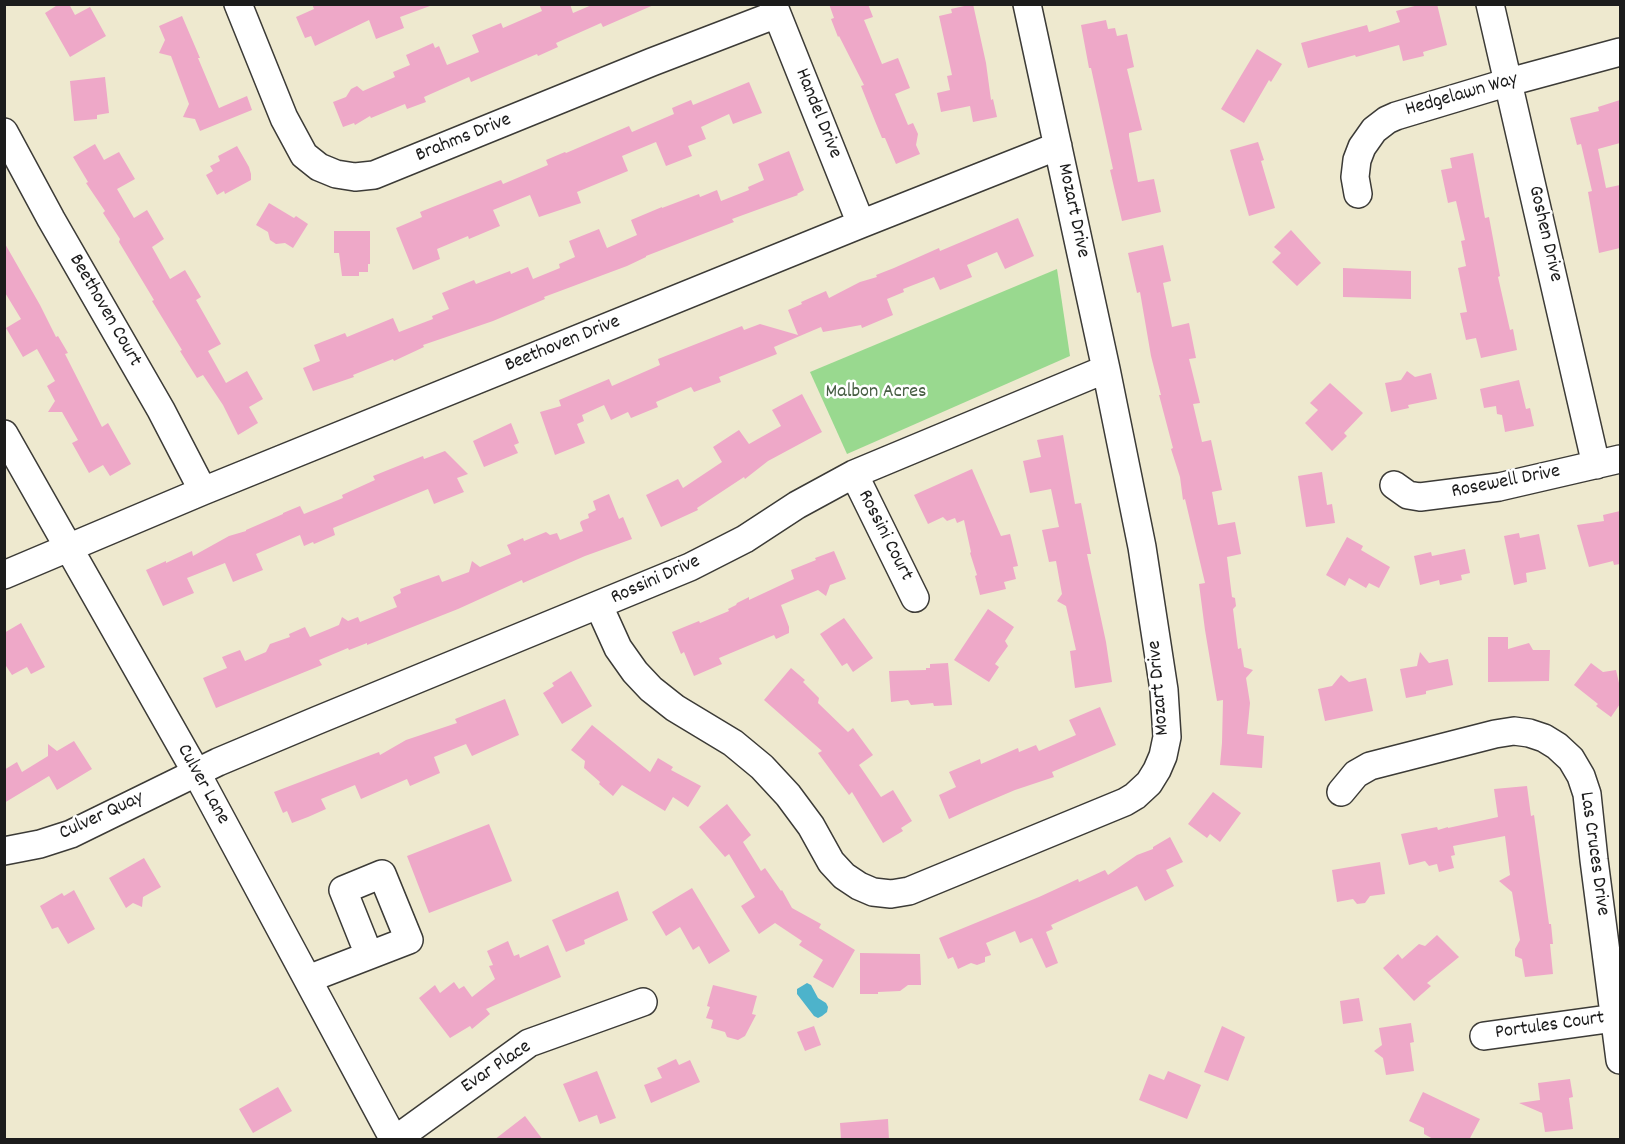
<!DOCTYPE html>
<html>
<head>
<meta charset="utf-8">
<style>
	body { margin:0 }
	#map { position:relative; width:1625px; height:1144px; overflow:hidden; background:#eee9cf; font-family:Dekko,sans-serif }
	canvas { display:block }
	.frame { position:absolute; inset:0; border:6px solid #1c1c1c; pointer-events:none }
</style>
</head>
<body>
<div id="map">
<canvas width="1625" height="1144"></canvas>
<div class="frame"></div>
</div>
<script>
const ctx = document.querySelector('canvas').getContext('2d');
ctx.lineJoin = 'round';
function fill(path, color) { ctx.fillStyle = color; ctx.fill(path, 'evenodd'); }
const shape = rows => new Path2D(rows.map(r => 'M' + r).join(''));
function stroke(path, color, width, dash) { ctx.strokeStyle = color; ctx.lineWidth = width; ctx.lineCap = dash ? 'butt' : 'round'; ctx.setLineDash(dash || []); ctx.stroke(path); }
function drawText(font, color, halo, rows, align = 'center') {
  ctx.font = font + ' Dekko,sans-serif'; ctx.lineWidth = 5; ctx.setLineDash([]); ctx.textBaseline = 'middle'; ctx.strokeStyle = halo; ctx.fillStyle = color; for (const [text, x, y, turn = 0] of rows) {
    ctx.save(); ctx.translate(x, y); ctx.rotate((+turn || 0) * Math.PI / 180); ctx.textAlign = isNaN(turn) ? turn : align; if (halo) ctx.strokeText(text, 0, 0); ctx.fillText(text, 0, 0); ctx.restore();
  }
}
fill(shape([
	[1057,269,1070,356,847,454,810,372]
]), '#99d98f');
fill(shape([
	[807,983,811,985,818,998,826,1003,828,1007,827,1012,822,1016,818,1018,814,1016,797,994,797,989]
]), '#4db3cb');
fill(shape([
	[59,4,69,4,75,15,90,7,106,36,70,57,45,13],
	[312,4,430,4,430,6,400,17,404,28,376,39,369,20,315,46,311,36,305,38,296,17,314,9],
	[539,4,570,4,573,13,594,4,656,4,603,27,601,23,556,43,558,47,538,56,537,54,471,82,469,77,424,97,426,102,407,109,405,104,371,118,370,116,355,125,354,123,343,127,333,102,346,97,351,89,357,86,363,91,395,77,393,72,410,65,406,55,433,43,435,48,439,46,447,65,479,52,472,35,501,23,503,28,542,11],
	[829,4,868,4,873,17,864,20,882,64,898,58,910,88,895,94,908,125,913,123,918,134,916,145,920,154,896,164,885,138,882,138,875,121,861,86,864,85,839,36,838,37,831,19,834,18],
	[973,4,986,63,991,100,993,99,997,117,973,122,970,106,941,112,937,93,950,90,947,76,952,75,939,16,952,13,951,9],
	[1422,4,1437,4,1447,45,1423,52,1424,56,1403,61,1399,45,1356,57,1355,55,1308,68,1301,43,1367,25,1369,32,1400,22,1396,11],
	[182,16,200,58,198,58,219,108,247,96,252,110,200,131,195,119,183,117,189,104,171,56,159,53,165,40,159,26],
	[1106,20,1108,29,1115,28,1117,36,1127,34,1134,67,1127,69,1142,130,1129,133,1129,136,1138,182,1154,179,1161,212,1122,221,1110,170,1113,169,1091,68,1089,68,1081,25],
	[1257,49,1282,64,1271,82,1269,80,1244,123,1221,109],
	[105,77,109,113,97,115,97,119,74,121,70,81],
	[749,82,762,113,733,124,729,114,701,127,706,139,688,146,692,156,666,166,656,142,622,156,628,171,577,192,581,203,539,217,530,195,493,210,500,226,469,239,468,236,437,249,440,259,413,270,396,228,422,217,420,212,501,180,503,184,548,165,546,160,565,152,566,153,629,126,632,132,674,114,672,108,691,100,693,105],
	[1620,100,1620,143,1598,149,1606,188,1620,185,1620,248,1599,253,1588,192,1592,191,1581,144,1577,145,1570,118,1599,111,1598,107],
	[1258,142,1264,160,1261,161,1275,208,1249,216,1230,150],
	[95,144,104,160,119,152,135,179,117,189,134,218,147,210,164,239,152,247,170,279,185,270,201,297,196,300,221,344,208,351,226,383,247,371,263,399,249,407,258,423,238,435,223,405,203,375,197,378,180,351,182,350,152,301,154,300,119,242,120,239,103,213,105,211,86,183,88,182,73,157],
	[237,146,249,167,251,174,251,180,225,194,224,191,217,195,206,175,213,171,210,166,220,161,218,156],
	[789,151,804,190,797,194,798,195,732,219,734,222,646,256,646,257,627,266,544,297,545,299,493,321,423,345,424,347,394,361,393,359,353,375,354,377,313,391,303,368,320,361,314,345,345,333,347,337,393,318,399,332,433,319,432,316,449,309,442,293,474,280,476,284,510,271,511,274,528,267,533,279,560,268,559,264,575,257,569,241,599,229,607,248,637,235,631,220,662,207,662,208,699,194,700,197,717,190,721,201,749,190,748,187,764,180,758,164],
	[1473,153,1485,218,1489,217,1500,276,1498,277,1510,330,1513,329,1517,350,1481,358,1476,338,1466,340,1460,313,1467,312,1458,268,1466,266,1461,241,1465,240,1456,201,1448,203,1441,170,1452,168,1450,158],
	[269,203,294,218,296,216,308,224,293,248,285,243,276,244,270,240,268,232,256,225],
	[1018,218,1034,256,1005,269,997,252,967,265,972,277,940,290,934,277,903,289,904,292,887,299,893,315,862,328,861,325,823,332,821,327,774,347,777,354,719,377,721,382,694,392,691,387,656,402,658,407,631,418,628,412,611,420,604,405,582,415,584,421,577,424,585,443,555,455,540,412,561,406,559,400,609,379,612,386,660,365,658,359,742,326,744,330,760,324,798,335,788,310,802,304,801,302,826,291,829,298,860,282,877,277,876,275,894,268,939,248,940,251],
	[1291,230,1321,263,1297,286,1272,262,1281,253,1274,247],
	[334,231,370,231,370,264,368,264,368,272,359,272,359,276,342,276,339,253,334,253],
	[4,242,40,305,56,337,58,336,68,353,65,354,102,427,108,423,131,464,110,476,103,465,89,473,72,443,78,440,62,412,48,412,55,401,47,386,55,381,37,349,23,357,6,328,21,319,4,291],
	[1163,245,1171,281,1163,283,1172,327,1189,323,1196,358,1189,359,1200,403,1193,404,1202,442,1211,440,1222,490,1212,492,1218,525,1235,522,1241,554,1227,557,1232,597,1235,598,1236,606,1233,609,1238,649,1241,648,1244,667,1253,670,1246,678,1250,703,1247,734,1264,736,1262,768,1220,765,1222,743,1223,700,1217,701,1205,630,1199,584,1205,583,1185,499,1183,500,1180,477,1171,449,1173,448,1159,395,1161,395,1151,356,1140,292,1137,293,1128,253],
	[1343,268,1411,271,1411,299,1343,297],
	[1407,371,1415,377,1431,373,1437,399,1408,405,1409,408,1391,412,1385,383,1401,380],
	[1519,380,1526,409,1530,408,1534,426,1505,432,1502,415,1497,414,1496,406,1484,408,1480,389],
	[1330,383,1363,413,1344,433,1347,436,1332,451,1305,423,1318,410,1310,403],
	[802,394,822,432,768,461,745,479,744,477,697,508,698,510,661,527,646,495,678,479,683,488,722,462,713,447,739,430,749,444,781,426,772,410],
	[511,423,519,443,514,445,518,453,484,467,473,441],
	[1063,435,1075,504,1081,503,1091,554,1087,554,1106,642,1112,682,1075,688,1070,651,1076,650,1066,606,1057,601,1062,594,1056,561,1049,562,1042,530,1059,527,1051,489,1030,493,1023,461,1041,457,1037,440],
	[445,451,468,474,457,478,464,492,434,504,428,489,333,528,335,535,314,544,313,542,304,546,300,535,256,554,263,570,233,582,225,563,187,578,194,593,163,606,146,570,166,561,166,563,192,551,193,556,229,536,246,531,246,530,283,514,283,513,300,506,304,514,343,498,342,495,375,480,373,476,423,456,424,459],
	[972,469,1001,536,1010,534,1018,566,1013,567,1016,579,1004,582,1006,589,980,595,975,576,977,575,970,553,971,552,964,520,957,523,955,518,947,521,943,517,928,524,914,495],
	[1322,472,1327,505,1332,504,1335,523,1306,527,1298,476],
	[609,494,619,519,623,517,632,539,585,556,523,583,522,580,458,609,367,645,367,643,349,650,348,648,319,660,322,665,216,708,203,678,227,668,222,657,240,650,245,661,266,652,270,644,290,637,289,634,305,627,310,637,339,625,342,617,348,621,358,617,360,622,397,607,393,597,401,593,400,589,439,575,442,582,469,572,472,561,480,567,511,554,507,545,523,538,524,541,546,532,550,535,557,533,560,540,583,531,580,523,581,521,589,518,588,514,596,510,593,501],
	[1620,511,1620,564,1614,565,1613,561,1589,567,1577,525,1604,521,1603,515],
	[1519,533,1520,538,1539,534,1546,569,1526,573,1527,582,1514,585,1504,536],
	[1347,537,1363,546,1361,550,1390,567,1379,588,1369,583,1366,588,1349,578,1345,586,1326,575],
	[1465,549,1470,573,1461,575,1462,580,1440,585,1439,580,1420,585,1414,556,1431,552,1432,556],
	[834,551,846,579,830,585,826,596,818,590,781,605,789,627,789,633,776,639,774,635,719,658,722,664,694,676,684,652,681,654,672,632,699,621,700,623,729,611,728,609,736,605,737,603,749,597,749,600,794,579,791,570,816,560,815,558],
	[988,609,1014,627,1005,641,1008,646,995,664,999,667,989,682,954,660],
	[844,618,873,658,853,672,847,663,842,666,820,634],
	[21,623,45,667,31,674,27,667,12,675,4,663,4,633],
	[1488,637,1508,637,1508,649,1529,643,1533,650,1550,650,1549,681,1488,682],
	[1420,652,1429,663,1448,659,1453,685,1426,691,1426,694,1406,698,1400,669,1417,666],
	[948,663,952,705,934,706,933,703,911,705,908,700,891,702,889,671,926,670,926,668,930,668,930,664],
	[1591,663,1603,672,1616,670,1619,683,1620,684,1620,704,1611,717,1596,706,1598,704,1574,685],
	[791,668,805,680,803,682,819,698,818,703,848,732,853,728,873,755,859,765,881,797,893,790,912,821,901,828,903,831,883,843,852,792,849,795,818,753,822,751,764,700],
	[571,671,592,706,562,724,543,693,554,686,552,683],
	[1341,675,1349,682,1366,678,1373,711,1325,721,1318,689,1332,686],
	[505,699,519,735,472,756,466,744,434,757,440,773,410,786,407,779,361,799,355,785,321,799,326,809,308,817,292,823,287,811,283,813,274,792,379,752,380,755,406,740,457,723,455,719],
	[1100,707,1116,745,1052,772,1054,777,1015,790,975,807,949,819,939,795,956,787,949,772,980,759,981,764,1018,748,1019,752,1036,745,1039,751,1076,735,1069,720],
	[592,725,650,772,658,758,673,767,671,770,701,786,688,807,673,797,665,811,622,785,613,796,599,784,600,782,584,768,585,761,571,750],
	[74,741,92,769,57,790,49,776,4,803,4,770,17,762,22,772,48,756,48,744,57,751],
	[1527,786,1531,816,1534,815,1549,924,1551,924,1553,944,1550,944,1553,974,1525,977,1522,959,1515,956,1515,949,1520,940,1512,892,1499,881,1510,875,1505,836,1453,846,1455,855,1451,856,1454,868,1439,872,1437,864,1429,866,1425,861,1409,865,1401,834,1437,827,1438,830,1448,827,1448,828,1498,817,1494,789],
	[1213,792,1241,813,1220,842,1210,834,1207,838,1188,824],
	[727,804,751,835,743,842,761,871,765,868,781,891,782,890,792,908,821,924,819,928,855,950,833,988,813,977,823,960,799,945,802,941,775,923,759,934,741,906,755,897,729,854,725,857,699,827],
	[489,824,512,881,429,913,407,856],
	[1170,837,1183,862,1166,870,1174,886,1145,901,1137,886,1051,925,1053,929,1046,932,1058,963,1046,968,1032,938,1020,943,1015,931,986,943,991,955,985,957,985,962,977,965,971,963,958,969,953,957,948,959,939,938,1039,897,1078,879,1079,882,1105,870,1108,875,1137,855,1153,849,1153,847],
	[144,858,161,887,143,897,142,907,133,903,126,908,109,878],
	[1380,862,1385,894,1370,896,1365,903,1357,904,1353,899,1337,902,1332,870],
	[692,888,730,951,709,964,699,946,693,950,680,927,666,936,652,912],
	[74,890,95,929,68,944,58,927,52,929,40,906,62,893,64,896],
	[618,891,628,920,584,940,585,944,566,952,552,920],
	[1437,935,1459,957,1427,983,1431,986,1414,1001,1383,968,1398,954,1402,959,1419,944,1425,946],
	[508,941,514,956,519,954,520,958,548,945,561,977,486,1009,490,1014,472,1029,470,1026,450,1038,419,998,435,985,440,993,454,982,459,989,464,986,472,997,495,979,489,966,493,965,487,951],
	[860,953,920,954,921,985,908,985,900,991,878,992,878,994,860,994],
	[713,985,757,996,752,1014,756,1015,745,1036,738,1040,727,1037,725,1032,711,1028,713,1020,706,1018,710,1007,707,1006],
	[1359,998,1363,1021,1343,1024,1340,1001],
	[1411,1023,1414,1042,1410,1043,1414,1071,1386,1075,1383,1058,1374,1051,1382,1045,1379,1028],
	[814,1026,821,1045,805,1051,797,1032],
	[1222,1026,1245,1037,1228,1081,1204,1072],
	[676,1059,679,1065,690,1060,700,1082,651,1103,644,1085,662,1078,657,1068],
	[597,1071,616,1118,600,1124,597,1115,579,1122,563,1084],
	[1168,1071,1201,1085,1187,1119,1139,1100,1149,1074,1164,1080],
	[1570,1079,1573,1097,1569,1098,1573,1129,1545,1132,1542,1113,1519,1103,1540,1100,1538,1083],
	[278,1087,292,1111,253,1133,239,1109],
	[1423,1092,1480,1119,1469,1140,1435,1140,1424,1134,1424,1128,1409,1121],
	[525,1116,543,1140,494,1140],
	[888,1119,889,1140,841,1140,840,1123]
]), '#eea8c8');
const minor = shape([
	[238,4,284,118,304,155,319,167,336,174,355,177,374,175,652,62,777,14],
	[773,4,861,224],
	[1490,4,1596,465],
	[4,132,51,219,161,410,203,491],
	[1358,194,1355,177,1357,160,1362,147,1374,130,1387,120,1396,116,1509,82,1620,52],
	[4,434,196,772,394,1140],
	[854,474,915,598],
	[1394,485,1408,495,1420,497,1499,487,1620,459],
	[4,575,203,491,861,224,1058,146],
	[599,606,618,648,635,672,651,689,675,708,733,743,762,767,788,795,811,826,831,862,844,876,859,886,873,892,891,894,909,891,1125,802,1135,796,1149,783,1157,770,1163,756,1167,737,1164,690,1142,547,1106,369,1027,4],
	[1341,792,1356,774,1370,766,1495,734,1514,731,1529,733,1544,738,1557,746,1571,759,1581,776,1587,794,1594,860,1620,1060],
	[4,851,40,844,71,834,218,762,318,720,690,567,745,539,797,505,854,474,1106,369],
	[308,979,409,940,382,874,343,890,369,955],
	[1484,1036,1615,1018],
	[395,1140,529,1043,643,1002]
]);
stroke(minor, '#3c3b37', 30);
stroke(minor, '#fff', 27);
drawText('20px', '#1c1c1c', '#fff', [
	["Hedgelawn Way",1462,96,-16],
	["Handel Drive",817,114,68],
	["Brahms Drive",464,139,-22],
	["Mozart Drive",1072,211,78],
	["Goshen Drive",1544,234,77],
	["Beethoven Court",104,311,60],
	["Beethoven Drive",563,345,-22],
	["Rosewell Drive",1506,483,-11],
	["Rossini Court",884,536,63],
	["Rossini Drive",656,581,-24],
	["Mozart Drive",1160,688,-95],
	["Culver Lane",202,785,61],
	["Culver Quay",102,817,-25],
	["Las Cruces Drive",1593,854,82],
	["Portules Court",1550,1027,-8],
	["Evar Place",497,1068,-34]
]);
drawText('20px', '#485e44', '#fff', [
	["Malbon Acres",876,393]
]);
</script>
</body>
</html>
